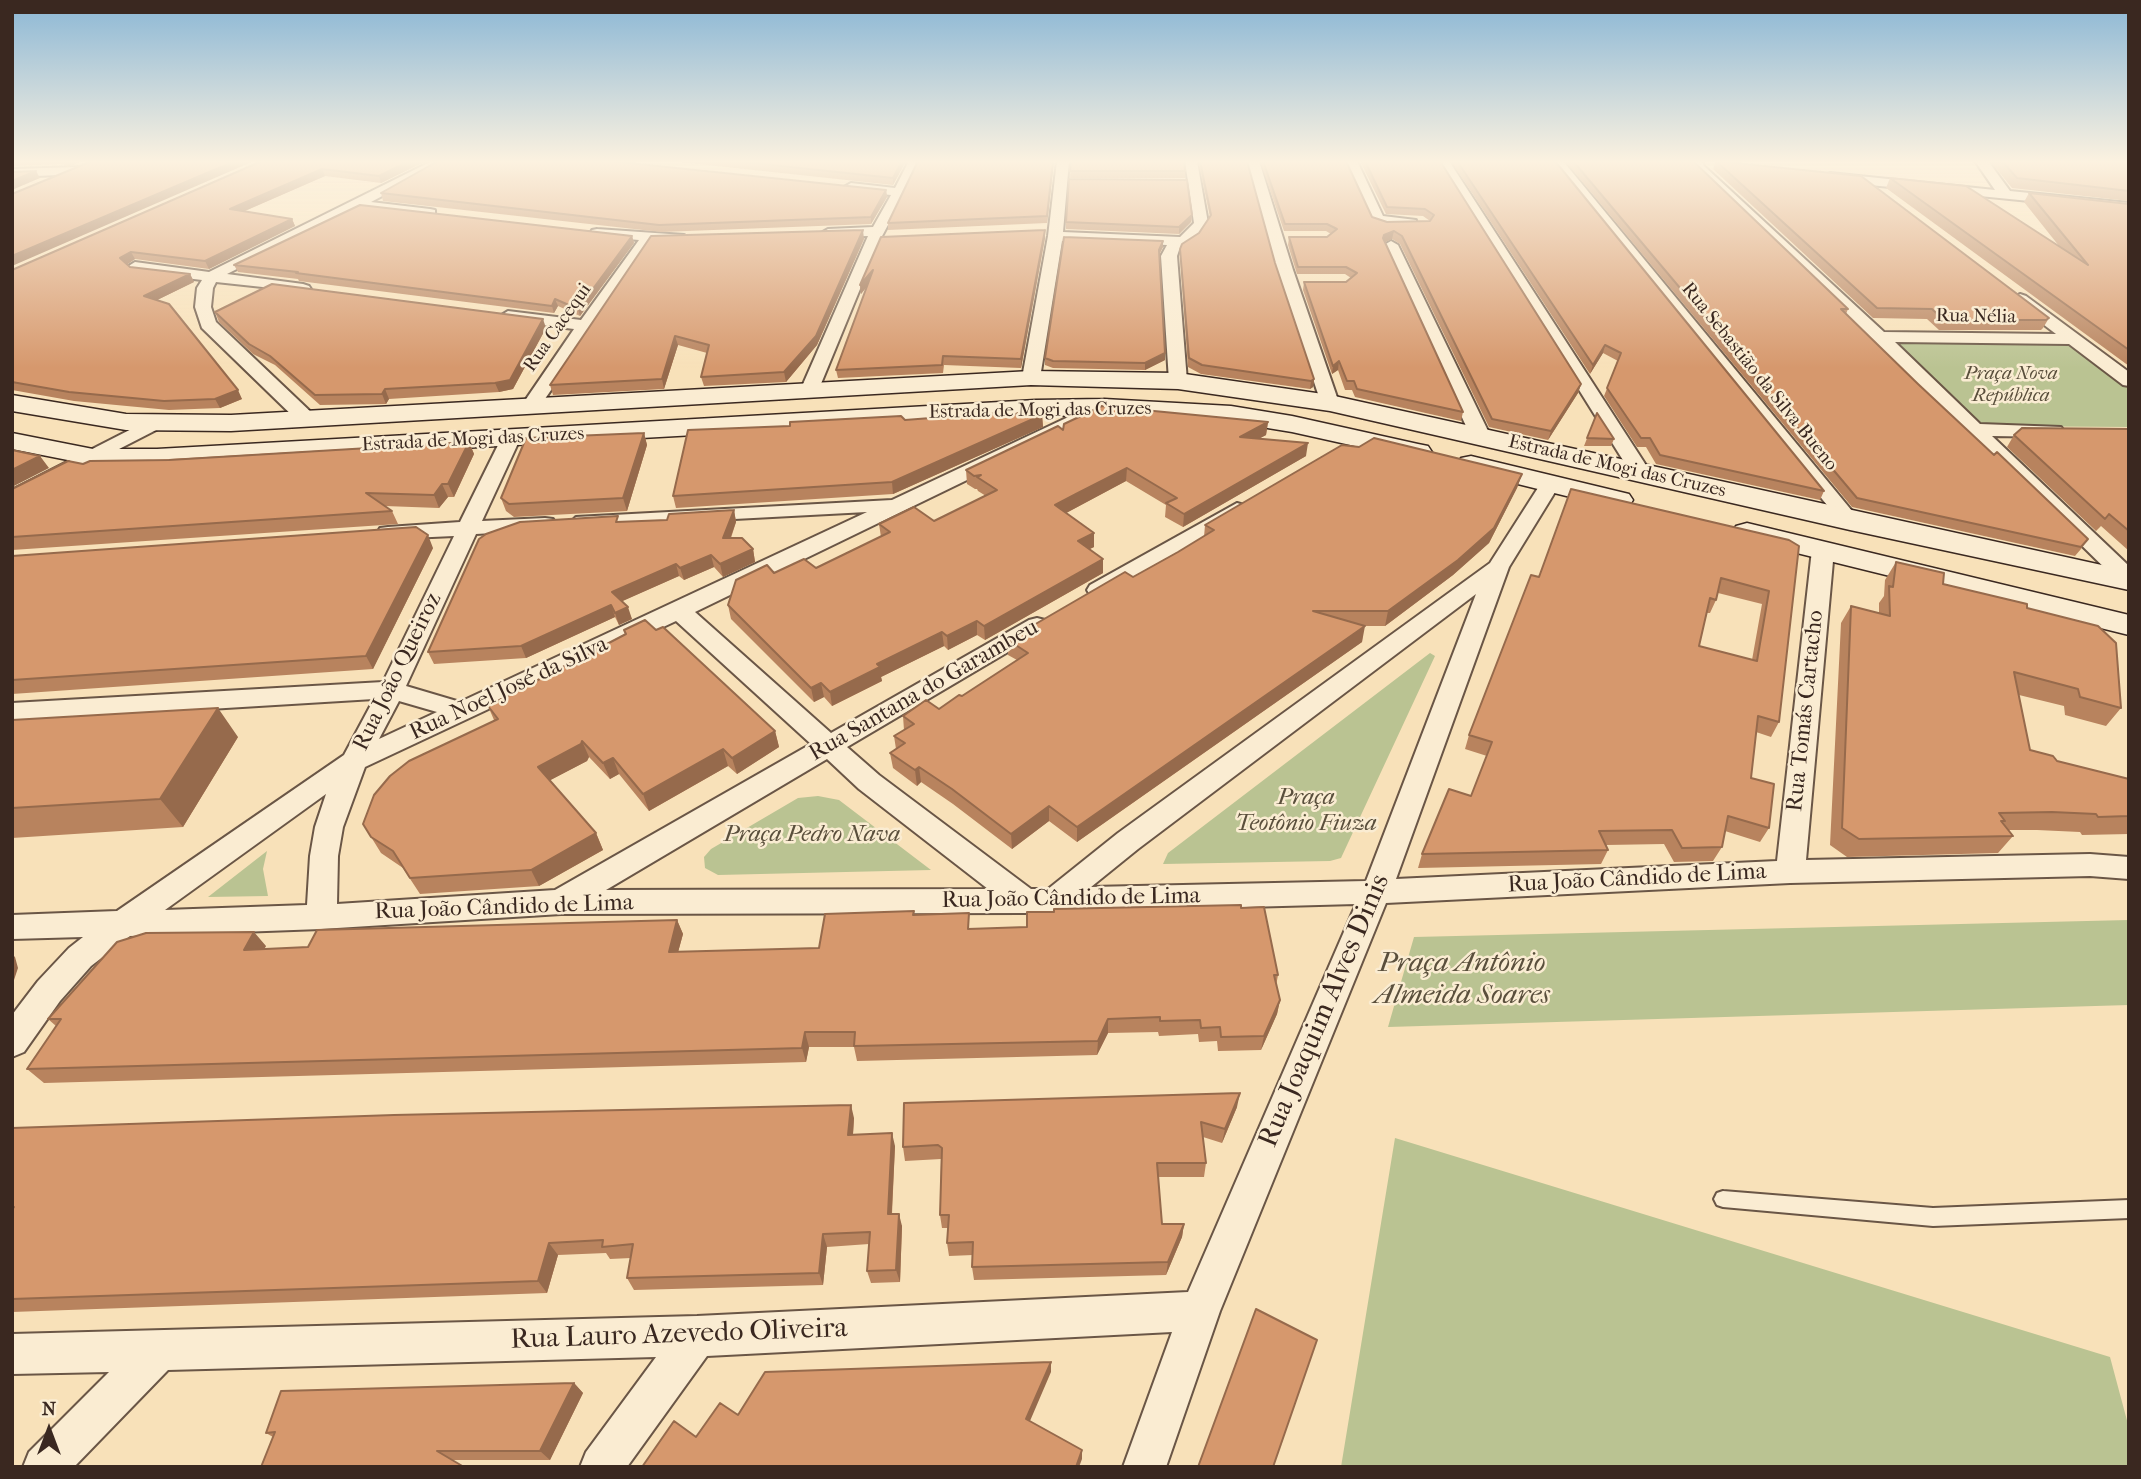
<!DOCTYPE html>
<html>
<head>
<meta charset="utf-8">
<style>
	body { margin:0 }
	#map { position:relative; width:2141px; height:1479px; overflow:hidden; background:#f8e1b9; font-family:"IM FELL French Canon",serif }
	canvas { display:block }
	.frame { position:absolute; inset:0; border:14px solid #3a2820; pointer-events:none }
	.north { position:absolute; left:14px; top:1395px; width:70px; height:70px; -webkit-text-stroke:5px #faecd2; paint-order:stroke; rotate:0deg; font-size:19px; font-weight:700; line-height:28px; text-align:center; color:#3a2820 }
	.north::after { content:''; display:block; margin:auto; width:24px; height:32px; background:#3a2820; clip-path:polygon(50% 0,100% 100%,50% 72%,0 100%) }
</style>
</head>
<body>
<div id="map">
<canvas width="2141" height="1479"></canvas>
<div class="frame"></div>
<div class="north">N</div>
</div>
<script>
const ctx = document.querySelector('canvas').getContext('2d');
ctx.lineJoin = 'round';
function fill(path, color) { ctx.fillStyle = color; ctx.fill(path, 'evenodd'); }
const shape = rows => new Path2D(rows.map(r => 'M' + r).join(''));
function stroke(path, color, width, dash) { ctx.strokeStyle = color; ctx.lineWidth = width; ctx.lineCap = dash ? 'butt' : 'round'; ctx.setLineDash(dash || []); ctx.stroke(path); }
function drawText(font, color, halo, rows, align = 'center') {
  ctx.font = font + ' "IM FELL French Canon",serif'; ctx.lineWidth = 5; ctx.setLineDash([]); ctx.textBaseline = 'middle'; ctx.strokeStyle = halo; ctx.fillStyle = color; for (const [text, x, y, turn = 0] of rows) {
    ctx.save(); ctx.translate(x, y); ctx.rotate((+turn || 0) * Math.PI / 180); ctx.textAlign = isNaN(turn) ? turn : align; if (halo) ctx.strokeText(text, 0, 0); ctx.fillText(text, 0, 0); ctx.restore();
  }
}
fill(shape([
	[1893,342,2070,344,2129,389,2129,427,1982,426],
	[1430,653,1435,656,1341,858,1330,861,1163,864,1168,853],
	[818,796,839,800,931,870,718,875,705,868,704,857,711,849,798,798],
	[267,851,263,869,268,896,208,897],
	[2129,920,2129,1005,1388,1027,1414,937],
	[1395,1138,2110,1357,2129,1428,2129,1467,1341,1467]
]), '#bac392');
const lane = shape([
	[1723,1191,1933,1208,2129,1200,2129,1218,1933,1226,1723,1207,1717,1205,1714,1199,1717,1193,1723,1191]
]);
const street = shape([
	[432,161,448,161,371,202,430,209,435,210,435,216,357,208,227,274,303,284,309,286,311,289,309,292,216,282,213,288,211,307,216,322,314,415,316,419,314,423,300,423,202,328,195,307,197,288,202,280,135,272,127,267,135,262,209,272,432,161],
	[909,161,922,161,881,238,818,391,809,396,803,395,800,391,868,236,828,237,821,233,828,229,873,227,891,195,851,191,844,187,851,183,895,188,909,161],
	[1057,161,1069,161,1063,232,1180,237,1194,223,1185,161,1197,161,1208,223,1196,239,1179,250,1177,256,1187,381,1184,385,1172,385,1169,381,1161,256,1167,245,1062,241,1040,378,1031,383,1022,378,1048,236,1057,161],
	[1247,161,1259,161,1293,270,1339,403,1337,407,1323,407,1321,403,1277,270,1247,161],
	[1344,161,1357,161,1383,216,1416,220,1416,226,1373,223,1344,161],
	[1436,161,1449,161,1651,473,1648,477,1634,477,1631,473,1436,161],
	[1550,161,1563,161,1857,517,1861,521,1857,525,1843,525,1550,161],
	[1690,161,1702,161,1704,166,1884,332,2056,334,2014,302,2012,299,2020,294,2026,296,2129,372,2129,386,2123,385,2069,344,1895,342,1980,424,2061,427,2064,431,2061,435,2054,437,1992,436,2129,566,2129,586,2121,584,1830,298,1693,170,1690,161],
	[1975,161,1988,161,2010,191,2129,203,2129,211,1830,181,1823,177,1830,173,1995,190,1975,161],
	[78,167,83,168,83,174,12,177,12,169,78,167],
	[597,229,684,235,691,239,684,243,653,241,536,412,522,412,520,408,574,329,508,321,500,316,508,311,581,320,639,240,592,236,590,233,592,230,597,229],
	[1391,241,1398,245,1490,435,1487,439,1480,441,1470,435,1384,245,1391,241],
	[1096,404,1105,410,1103,414,695,612,831,733,1029,620,1037,618,1045,620,1049,625,1045,630,847,747,879,775,1031,889,1048,889,1118,833,1490,563,1543,480,1550,478,1557,480,1560,484,1509,567,1396,879,1777,861,1812,550,1815,545,1823,543,1831,545,1834,550,1806,860,2090,854,2129,857,2129,879,2090,876,1790,883,1386,903,1220,1311,1166,1467,1123,1467,1172,1332,707,1356,627,1467,580,1467,586,1452,656,1357,168,1370,74,1467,23,1467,29,1452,109,1372,12,1374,12,1334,697,1316,1188,1292,1356,904,1025,913,561,914,321,929,130,936,91,966,60,1001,24,1052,12,1057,12,1015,38,981,69,948,83,937,12,939,12,915,117,911,344,755,374,699,12,721,12,703,383,682,454,536,388,539,380,538,377,533,380,528,388,527,460,522,503,435,510,433,520,439,482,521,545,518,553,519,556,524,553,529,545,530,476,534,406,686,460,702,867,512,583,527,576,525,572,521,576,517,892,500,1096,404],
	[1476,594,1366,881,1091,887,1138,849,1476,594],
	[676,621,811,744,555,890,337,904,338,856,343,827,365,767,676,621],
	[399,701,437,712,379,739,399,701],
	[827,759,859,789,988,889,606,890,827,759],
	[326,794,315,827,310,856,307,905,165,910,326,794],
	[153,418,160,420,162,424,160,428,12,504,12,490,153,418],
	[1237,503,1244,505,1247,509,1244,513,1106,595,1098,597,1090,595,1087,590,1090,585,1237,503]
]);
const secondary = shape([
	[1031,371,1178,373,1330,395,2129,571,2129,590,1850,530,1330,411,1178,389,1031,385,231,431,126,430,12,411,12,395,126,414,231,415,1031,371],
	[1104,399,1231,406,1292,416,1418,444,1428,446,1432,452,1428,458,1418,460,1292,432,1231,422,1104,415,1036,416,157,465,93,465,12,449,12,433,93,449,157,449,1036,400,1104,399],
	[1471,456,1629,494,1633,500,1629,506,1619,509,1461,470,1457,464,1461,458,1471,456],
	[1747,523,2129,615,2129,635,1736,538,1732,532,1736,526,1747,523]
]);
stroke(lane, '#6a5646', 4);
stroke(street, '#6a5646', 4);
stroke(secondary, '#3a2820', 3);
fill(lane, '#faecd2');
fill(street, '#faecd2');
fill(secondary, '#faecd2');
fill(shape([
	[12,161,82,161,68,167,62,164,12,166],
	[262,161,426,161,381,183,325,176,245,211,292,219,295,226,209,269,135,259,127,264,130,267,190,274,194,282,157,300,242,399,220,408,169,410,74,401,12,390,12,270],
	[670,161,906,161,893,185],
	[1054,161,1047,223,888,230,888,223],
	[1071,161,1185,171,1185,178,1070,178],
	[1198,161,1247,161,1275,263,1314,379,1313,387,1310,389,1201,374,1188,367,1180,256,1180,249,1199,233,1210,217],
	[1260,161,1346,161,1372,217,1387,222,1430,221,1423,216,1386,214,1360,161,1440,161,1581,384,1578,393,1548,440,1489,427,1400,244,1392,239,1385,242,1463,412,1461,421,1355,397,1352,390,1345,390,1338,370,1332,374,1303,290,1304,282,1346,282,1351,278,1345,274,1297,274,1288,245,1289,237,1327,237,1331,234,1326,231,1284,231],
	[1451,161,1555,161,1824,491,1820,500,1656,464,1646,447,1637,447,1604,396,1618,361,1603,353,1590,374],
	[1565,161,1693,161,1848,309,1846,314,1918,384,1994,455,2088,539,2081,549,2075,556,1852,507],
	[1716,161,2049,318,2043,328,2041,330,1939,330,1927,319,1873,318,1713,169],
	[1990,161,2129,161,2129,201,2012,188],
	[1890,178,2059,246,2024,202,2029,193,2129,204,2129,366,1886,188],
	[886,190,887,197,871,224,661,232,383,201,381,193],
	[1192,215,1191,222,1179,234,1066,229,1066,222],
	[1045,230,1045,238,1021,368,944,365,943,373,838,378,836,370,867,286,861,294,860,285],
	[632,236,634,243,580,316,558,306,554,313,299,281,298,279,238,272,234,265],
	[864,239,817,345,786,382,704,386,701,377,707,353,678,345,664,389,553,395,550,385],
	[1163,241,1163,247,1159,255,1165,360,1145,370,1053,368,1045,365,1045,358],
	[215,312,546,328,513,389,499,392,389,399,386,404,320,405,275,365,253,354,219,322],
	[1597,413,1614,439,1611,446,1584,446],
	[1012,415,1042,415,1043,427,893,494,676,508,673,496,905,420],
	[1268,422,1266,435,1258,439,1306,456,1183,527,1165,517,1166,505,1126,481,1066,513,1094,533,1094,547,1089,549,1103,573,985,640,977,635,948,650,944,646,881,677,882,681,832,706,824,697,814,702,731,619,728,605,774,573,816,568,881,537,879,524,934,521,986,496,978,491,977,489,975,489,967,484,966,470,1063,430],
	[2129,429,2129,551,2101,526,2096,531,2007,447,2014,435],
	[644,433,647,445,627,511,514,517,506,511,501,498],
	[469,442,474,454,454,497,448,497,439,508,385,506,392,511,398,524,12,550,12,489,83,464],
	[1522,474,1517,488,1489,543,1453,575,1385,626,1363,626,1362,642,1077,842,1049,821,1012,849,953,804,921,782,917,786,893,768,890,753,896,749,894,736,904,730,903,716,939,709,962,696,1017,660,1008,655,1008,640,1133,577,1204,537,1205,525],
	[734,510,736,522,731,538,753,549,755,562,723,577,714,567,684,580,679,576,622,601,632,619,619,625,615,617,526,658,434,664,428,652,620,522,667,520],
	[1789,540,1779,722,1771,737,1756,732,1751,778,1769,828,1760,842,1725,831,1722,847,1713,861,1674,862,1664,844,1606,845,1608,850,1601,864,1418,868,1422,854,1471,796,1487,756,1465,749,1469,735,1539,577],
	[1718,593,1762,604,1752,660,1699,646,1707,613,1710,613,1716,600],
	[433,548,373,669,12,694,12,556],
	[1896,562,1943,584,2027,608,2121,708,2106,726,2065,715,2064,706,2019,695,2030,750,2057,761,2129,779,2129,834,2082,835,2080,832,2037,830,2009,830,2013,836,1998,853,1847,857,1830,845,1841,623,1851,606,1879,613,1879,603,1884,596,1885,580],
	[624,630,656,630,775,731,779,747,737,774,728,766,649,811,619,774,610,779,589,757,587,761,550,780,596,833,603,850,539,886,420,894,403,868,381,853,363,824,494,720,488,706,625,634],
	[12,720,238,737,183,827,12,838],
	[1241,908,1278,975,1276,986,1280,1000,1277,1014,1261,1050,1218,1051,1217,1041,1199,1042,1198,1034,1159,1036,1158,1032,1108,1033,1097,1055,857,1061,854,1047,809,1047,806,1062,44,1083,27,1069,56,1026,48,1019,266,946,264,949,308,947,677,920,683,934,678,952,819,948,914,915,970,929,1027,927],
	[1237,1107,1222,1143,1203,1137,1206,1163,1204,1177,1158,1177,1162,1224,1184,1224,1182,1237,1166,1275,974,1280,972,1267,973,1255,949,1256,947,1243,948,1228,942,1228,940,1215,941,1159,905,1161,903,1147],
	[854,1118,853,1135,895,1146,892,1214,902,1226,900,1282,871,1283,867,1271,869,1244,827,1247,823,1285,634,1290,627,1278,631,1258,610,1259,606,1253,558,1255,547,1293,12,1312,12,1128],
	[574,1383,583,1393,550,1460,453,1460,273,1437,266,1433]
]), '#b8835e');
fill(shape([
	[65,161,82,161,68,167],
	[235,161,254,161,12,266,12,256],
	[409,161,426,161,381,183,379,176],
	[902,161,906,161,893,185,893,178],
	[1053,161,1054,161,1047,223,1047,216],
	[322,169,325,176,233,216,230,209],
	[36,171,40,178,12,190,12,181],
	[886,190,887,197,871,224,871,217],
	[1192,215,1191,222,1179,234,1179,227],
	[292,219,295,226,209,269,205,261],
	[863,230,864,239,817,345,786,382,784,372],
	[1045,230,1045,238,1021,368,1021,359],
	[1394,231,1392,239,1383,243,1384,235],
	[632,236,634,243,580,316,578,309],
	[1163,241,1163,247,1158,256,1159,250],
	[131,252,135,259,125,266,120,258],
	[873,270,874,278,861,294,860,285],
	[190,274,194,282,149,304,144,296],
	[555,299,558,306,554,313,552,306],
	[543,319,546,328,513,389,499,392,495,383],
	[675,336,678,345,664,389,662,379],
	[1605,345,1603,353,1590,374,1593,365],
	[1165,353,1165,360,1145,370,1145,363],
	[1339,361,1338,370,1332,374,1333,366],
	[1314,379,1313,387,1310,389,1311,381],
	[1581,384,1578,393,1548,440,1551,431],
	[385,389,389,399,386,404,382,394],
	[238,390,242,399,220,408,215,399],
	[1042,415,1043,427,893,494,892,482],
	[1268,422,1266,435,1238,450,1240,437],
	[644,433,647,445,627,511,623,498],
	[469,442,474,454,454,497,448,484],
	[1308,443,1306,456,1183,527,1184,514],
	[40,456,49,468,12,487,12,470],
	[1127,468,1126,481,1055,519,1055,505],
	[1522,474,1517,488,1489,543,1453,575,1385,626,1388,611],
	[442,484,448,497,439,508,434,495],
	[734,510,736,522,726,550,723,538],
	[1094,533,1094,547,1078,555,1078,541],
	[428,535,433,548,373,669,366,656],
	[753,549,755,562,723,577,720,564],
	[711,555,714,567,684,580,680,568],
	[1103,559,1103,573,985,640,984,626],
	[676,564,679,576,616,604,612,592],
	[611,605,615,617,526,658,521,646],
	[628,607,632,619,619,625,615,613],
	[977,621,977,635,948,650,947,636],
	[1365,626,1362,642,1077,842,1077,827],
	[942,632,944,646,881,677,882,681,832,706,830,692,877,664],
	[821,683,824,697,814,702,811,688],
	[218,708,238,737,183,827,160,799],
	[775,731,779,747,737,774,732,758],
	[582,741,589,757,587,761,545,783,538,767],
	[723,749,728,766,649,811,643,794],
	[613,758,619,774,610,779,603,763],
	[919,767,921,782,917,786,915,770],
	[1049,806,1049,821,1012,849,1011,834],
	[596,833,603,850,539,886,531,870],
	[677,920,683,934,674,967,669,952],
	[254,932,266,946,256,964,244,950],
	[12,954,15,957,18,968,12,986],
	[1280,1000,1277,1014,1261,1050,1264,1036],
	[1108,1019,1108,1033,1097,1055,1098,1041],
	[805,1032,809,1047,806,1062,802,1048],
	[1240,1093,1237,1107,1222,1143,1225,1129],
	[851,1105,854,1118,852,1148,848,1135],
	[892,1133,895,1146,891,1227,888,1214],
	[899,1214,902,1226,900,1282,896,1270],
	[1184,1224,1182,1237,1166,1275,1168,1262],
	[823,1234,827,1247,823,1285,819,1273],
	[549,1243,558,1255,547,1293,538,1281],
	[1051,1362,1051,1372,1027,1428,1026,1419],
	[574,1383,583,1393,550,1460,540,1451],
	[1082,1450,1082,1459,1079,1467,1076,1467]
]), '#966a4c');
const building = shape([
	[92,161,235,161,12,256,12,194,92,161],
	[262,161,409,161,379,176,322,169,230,209,292,219,205,261,131,252,120,258,130,267,190,274,144,296,169,304,238,390,215,399,164,401,69,392,12,382,12,270,262,161],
	[438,161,610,161,886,190,871,217,659,225,381,193,438,161],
	[735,161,902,161,893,178,735,161],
	[918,161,1053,161,1047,216,888,223,918,161],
	[1071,161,1184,161,1185,171,1070,171,1071,161],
	[1200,161,1247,161,1275,263,1314,379,1311,381,1202,365,1189,358,1180,249,1182,244,1199,233,1211,215,1200,161],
	[1263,161,1346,161,1372,217,1387,222,1430,221,1434,215,1425,209,1387,207,1365,161,1440,161,1581,384,1551,431,1492,419,1402,236,1394,231,1384,235,1383,238,1463,412,1357,389,1354,381,1347,381,1339,361,1333,366,1304,282,1346,282,1357,273,1346,267,1298,267,1289,237,1327,237,1337,229,1327,224,1285,224,1263,161],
	[1457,161,1555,161,1824,491,1660,455,1650,438,1641,438,1607,388,1621,353,1605,345,1593,365,1457,161],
	[1573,161,1693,161,1848,309,1841,309,1918,384,1994,455,1997,452,2088,539,2081,547,1857,498,1573,161],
	[1716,161,1861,176,2049,318,2046,320,1944,320,1932,309,1877,308,1716,161],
	[2002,161,2129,161,2129,191,2017,178,2002,161],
	[36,171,12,181,12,172,36,171],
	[1890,178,1966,186,2088,265,2029,193,2129,204,2129,350,1890,178],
	[1069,179,1187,180,1192,215,1179,227,1066,222,1069,179],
	[360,205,632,236,578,309,555,299,552,306,296,273,298,272,234,265,360,205],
	[863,230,816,336,784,372,701,377,709,345,675,336,662,379,550,385,651,236,863,230],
	[1045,230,1021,359,943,356,942,365,836,370,873,270,860,285,881,237,1045,230],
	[1064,237,1163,241,1159,250,1165,353,1145,363,1053,361,1045,358,1064,237],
	[272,284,543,319,510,380,495,383,385,389,382,394,315,395,270,356,249,344,215,312,272,284],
	[1102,406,1268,422,1240,437,1308,443,1184,514,1166,503,1177,498,1127,468,1076,494,1055,505,1094,533,1078,541,1103,559,984,626,977,621,947,636,942,632,877,664,880,667,830,692,821,683,811,688,728,605,736,580,767,565,774,573,804,559,816,568,890,532,879,524,914,507,934,521,997,490,977,477,981,475,974,476,966,470,1058,426,1063,430,1064,424,1102,406],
	[1033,409,1042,415,892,482,673,496,688,430,790,426,790,422,901,416,905,420,1008,412,1012,415,1033,409],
	[1597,413,1614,439,1587,438,1597,413],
	[2022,428,2129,429,2129,531,2109,514,2105,519,2014,435,2022,428],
	[644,433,623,498,509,504,501,498,526,438,644,433],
	[1374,438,1522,474,1494,528,1458,560,1388,611,1313,611,1365,626,1077,827,1049,806,1011,834,952,789,919,767,915,770,890,753,905,743,894,736,914,724,903,716,926,700,939,709,959,695,962,696,1028,653,1008,640,1125,572,1133,577,1178,552,1214,530,1205,525,1342,445,1359,447,1374,438],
	[469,442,448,484,442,484,434,495,366,493,392,511,12,537,12,489,68,461,83,464,90,461,169,460,469,442],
	[12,450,40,456,12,470,12,450],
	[1571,489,1789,540,1799,546,1779,722,1758,716,1751,778,1774,784,1769,828,1728,816,1722,847,1682,848,1672,830,1599,831,1608,850,1422,854,1449,789,1471,796,1492,742,1469,735,1531,575,1539,577,1571,489],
	[1721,578,1769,591,1757,661,1699,646,1710,598,1716,600,1721,578],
	[734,510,723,538,742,538,753,549,720,564,711,555,680,568,676,564,612,592,628,607,615,613,611,605,521,646,428,652,479,539,486,534,520,522,618,516,616,522,667,520,669,514,734,510],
	[416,527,428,535,366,656,12,680,12,556,416,527],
	[1896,562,1944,573,1943,584,2027,604,2027,608,2098,626,2116,643,2121,708,2080,697,2078,689,2014,672,2030,750,2053,756,2057,761,2129,779,2129,816,2098,817,2096,814,2052,812,1999,813,2005,821,2001,821,2013,836,1859,839,1842,828,1851,606,1890,616,1889,586,1893,587,1896,562],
	[645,620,656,630,663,627,775,731,732,758,723,749,643,794,613,758,603,763,582,741,581,744,538,767,596,833,531,870,410,878,393,851,371,837,363,824,374,795,390,776,409,761,498,719,488,706,626,634,624,630,645,620],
	[218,708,160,799,12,808,12,720,218,708],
	[1241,905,1241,908,1264,907,1278,975,1274,975,1280,1000,1264,1036,1221,1037,1220,1027,1201,1028,1200,1020,1160,1021,1160,1017,1108,1019,1098,1041,854,1046,855,1032,805,1032,802,1048,27,1069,61,1019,48,1019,117,942,146,933,254,932,244,950,308,947,317,930,677,920,669,952,819,948,825,914,914,911,913,915,969,913,968,929,1027,927,1027,912,1054,912,1054,909,1241,905],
	[1240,1093,1225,1129,1201,1122,1206,1163,1157,1163,1162,1224,1184,1224,1168,1262,972,1267,973,1242,947,1243,949,1215,940,1215,942,1148,938,1145,903,1147,904,1103,1240,1093],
	[851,1105,848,1135,892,1133,888,1214,899,1214,896,1270,867,1271,870,1232,823,1234,819,1273,627,1278,633,1244,602,1247,603,1240,549,1243,538,1281,12,1299,12,1210,14,1207,12,1207,12,1128,394,1115,851,1105],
	[1256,1309,1317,1340,1273,1467,1198,1467,1256,1309],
	[1051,1362,1026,1419,1082,1450,1076,1467,642,1467,674,1421,696,1437,720,1403,738,1415,765,1372,1051,1362],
	[574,1383,540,1451,437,1451,464,1467,261,1467,275,1432,266,1433,281,1391,574,1383]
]);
fill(building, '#d6986d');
stroke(building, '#966a4c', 2);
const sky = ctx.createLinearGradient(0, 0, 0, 368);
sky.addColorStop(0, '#8bb7d5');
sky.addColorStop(0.44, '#fcf2e0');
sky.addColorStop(1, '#fcf2e000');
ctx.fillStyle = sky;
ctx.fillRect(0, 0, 2141, 368);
drawText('19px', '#3a2820', '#faecd2', [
	["Rua Nélia",1976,317,1],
	["Rua Cacequi",558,328,-55],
	["Rua Sebastião da Silva Bueno",1759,377,51],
	["Estrada de Mogi das Cruzes",1040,411,-1],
	["Estrada de Mogi das Cruzes",473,440,-3],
	["Estrada de Mogi das Cruzes",1617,467,13]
]);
drawText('italic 19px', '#5a4f3c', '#faecd2', [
	["Praça Nova",2011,374],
	["República",2011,396]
]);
drawText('23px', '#3a2820', '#faecd2', [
	["Rua João Queiroz",398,672,-64],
	["Rua Noel José da Silva",509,689,-25],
	["Rua Santana do Garambeu",924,691,-30],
	["Rua Tomás Cartacho",1806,711,-84],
	["Rua João Cândido de Lima",1637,879,-3],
	["Rua João Cândido de Lima",1071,899,-1],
	["Rua João Cândido de Lima",504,908,-2]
]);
drawText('italic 23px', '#5a4f3c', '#faecd2', [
	["Praça",1306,798],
	["Teotônio Fiuza",1306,824],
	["Praça Pedro Nava",812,835]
]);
drawText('italic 28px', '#5a4f3c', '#faecd2', [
	["Praça Antônio",1462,964],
	["Almeida Soares",1462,996]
]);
drawText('28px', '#3a2820', '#faecd2', [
	["Rua Joaquim Alves Dinis",1325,1011,-67],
	["Rua Lauro Azevedo Oliveira",679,1335,-2]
]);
</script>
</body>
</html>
